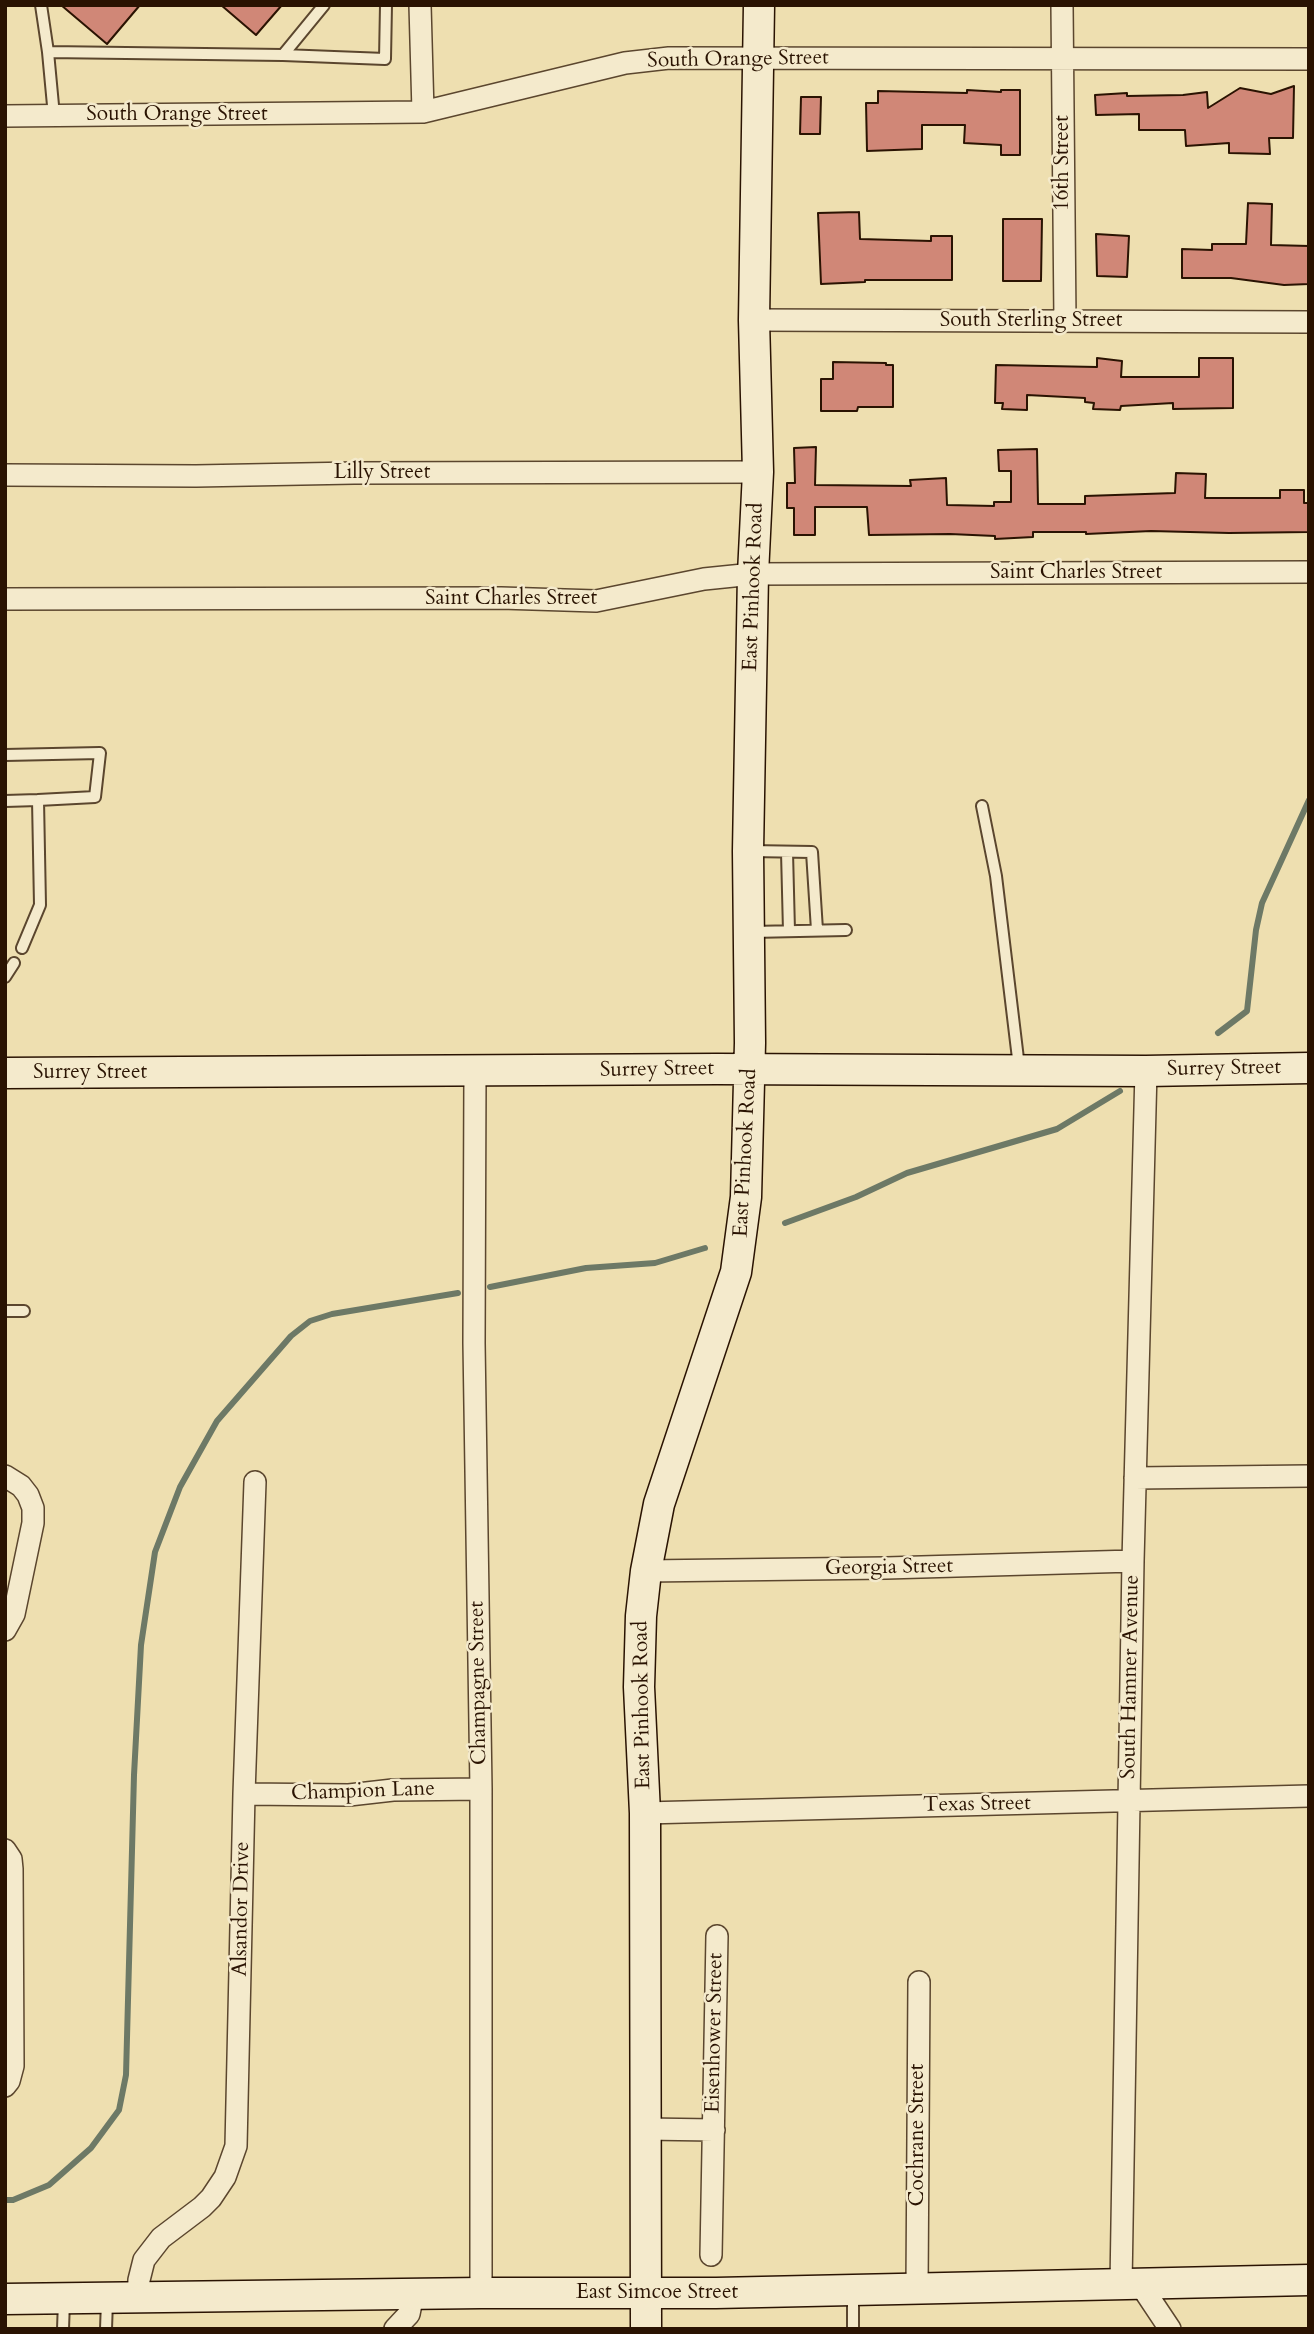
<!DOCTYPE html>
<html>
<head>
<meta charset="utf-8">
<style>
	body { margin:0 }
	#map { position:relative; width:1314px; height:2334px; overflow:hidden; background:#eedfb0; font-family:Cardo,serif }
	canvas { display:block }
	.frame { position:absolute; inset:0; border:7px solid #2a1302; pointer-events:none }
</style>
</head>
<body>
<div id="map">
<canvas width="1314" height="2334"></canvas>
<div class="frame"></div>
</div>
<script>
const ctx = document.querySelector('canvas').getContext('2d');
ctx.lineJoin = 'round';
const shape = rows => new Path2D(rows.map(r => 'M' + r).join(''));
function stroke(path, color, width, dash) { ctx.strokeStyle = color; ctx.lineWidth = width; ctx.lineCap = dash ? 'butt' : 'round'; ctx.setLineDash(dash || []); ctx.stroke(path); }
function fill(path, color) { ctx.fillStyle = color; ctx.fill(path, 'evenodd'); }
function drawText(font, color, halo, rows, align = 'center') {
  ctx.font = font + ' Cardo,serif'; ctx.lineWidth = 5; ctx.setLineDash([]); ctx.textBaseline = 'middle'; ctx.strokeStyle = halo; ctx.fillStyle = color; for (const [text, x, y, turn = 0] of rows) {
    ctx.save(); ctx.translate(x, y); ctx.rotate((+turn || 0) * Math.PI / 180); ctx.textAlign = isNaN(turn) ? turn : align; if (halo) ctx.strokeText(text, 0, 0); ctx.fillText(text, 0, 0); ctx.restore();
  }
}
stroke(shape([
	[1218,1033,1247,1011,1256,930,1262,903,1309,800],
	[785,1223,856,1197,907,1173,1057,1129,1120,1091],
	[490,1287,586,1268,655,1263,705,1248],
	[5,2200,13,2200,49,2185,91,2148,119,2110,126,2075,134,1775,141,1645,155,1552,180,1487,217,1421,291,1336,310,1321,332,1314,458,1293]
]), '#6d7966', 6);
const building = shape([
	[61,5,140,5,107,44,61,5],
	[221,5,282,5,256,35,221,5],
	[1294,86,1293,138,1269,138,1270,154,1229,153,1229,143,1186,146,1185,130,1139,130,1139,114,1096,115,1095,95,1127,93,1127,96,1183,95,1207,92,1208,108,1240,88,1271,94,1294,86],
	[967,90,1001,92,1001,90,1020,90,1020,155,1001,155,1001,145,964,143,965,125,922,125,922,149,867,151,866,103,878,103,878,91,967,93,967,90],
	[801,97,821,97,820,134,800,134,801,97],
	[1248,203,1272,204,1271,245,1309,246,1309,284,1284,285,1231,278,1182,278,1182,249,1212,250,1212,244,1246,244,1248,203],
	[859,212,860,239,931,241,931,236,952,236,952,280,865,280,865,282,821,284,818,213,859,212],
	[1003,219,1042,219,1041,281,1003,281,1003,219],
	[1096,234,1129,236,1127,277,1097,276,1096,234],
	[1097,358,1122,361,1121,377,1199,377,1199,358,1233,358,1233,408,1173,409,1173,403,1121,406,1120,410,1093,409,1094,403,1085,402,1085,398,1027,395,1027,410,1002,409,1003,403,995,403,996,365,1097,367,1097,358],
	[833,362,886,363,886,365,893,365,893,407,858,407,857,411,821,411,821,379,833,379,833,362],
	[816,447,815,485,911,486,910,480,946,478,947,505,994,506,994,502,1011,502,1011,471,999,471,998,450,1037,449,1038,504,1085,504,1085,496,1175,493,1176,473,1206,474,1205,498,1280,498,1280,490,1304,490,1304,503,1309,503,1309,532,1229,533,1151,531,1086,534,1086,532,1033,532,1033,537,995,539,995,536,950,534,869,535,867,507,815,507,815,535,794,535,794,508,787,508,787,483,795,483,794,448,816,447]
]);
fill(building, '#d08777');
stroke(building, '#2a1302', 2);
const lane = shape([
	[41,5,48,52],
	[283,55,385,59,386,5],
	[54,116,48,52,283,55,324,5],
	[5,755,100,753,95,797,38,800],
	[5,801,38,800,40,905,22,948],
	[982,806,996,876,1019,1067],
	[750,851,812,852,817,930],
	[787,852,789,931],
	[752,932,846,930],
	[5,977,14,963],
	[5,1311,24,1311],
	[63,2329,64,2301],
	[106,2329,107,2301],
	[853,2329,853,2293]
]);
const street = shape([
	[420,5,423,112],
	[1062,5,1065,321],
	[5,116,423,112,625,63,669,58,1309,59],
	[754,320,1309,322],
	[5,475,196,476,354,473,758,472],
	[5,599,501,598,596,601,704,579,753,574,1309,572],
	[475,1072,474,1343,481,1789,481,2293],
	[5,1476,21,1486,28,1495,33,1508,33,1523,14,1614,5,1630],
	[1135,1478,1309,1476],
	[646,1571,886,1568,1133,1561],
	[244,1794,349,1795,393,1790,481,1789],
	[645,1813,1309,1796],
	[5,1850,11,1859,12,1869,13,2066,9,2081,5,2086],
	[645,2129,714,2130],
	[711,2255,717,1936],
	[1121,2284,1133,1561,1146,1071],
	[1140,2284,1170,2329],
	[917,2288,919,1982],
	[138,2298,139,2280,144,2260,161,2238,202,2207,211,2198,225,2177,236,2146,244,1794,255,1482],
	[395,2329,409,2314,413,2294]
]);
const secondary = shape([
	[5,1073,717,1069,1146,1071,1309,1068],
	[5,2299,481,2293,716,2293,1309,2280],
	[646,2329,645,1813,639,1687,641,1616,646,1571,659,1504,736,1272,746,1197,750,1043,748,851,753,574,758,472,754,320,759,5]
]);
stroke(lane, '#5b462e', 14);
stroke(street, '#5b462e', 24);
stroke(secondary, '#2a1302', 33);
stroke(lane, '#f4eacc', 10);
stroke(street, '#f4eacc', 21);
stroke(secondary, '#f4eacc', 30);
drawText('21px', '#2a1302', '#f4eacc', [
	["South Orange Street",738,60,-1],
	["South Orange Street",177,115],
	["16th Street",1063,163,-90],
	["South Sterling Street",1031,321],
	["Lilly Street",382,473],
	["Saint Charles Street",1076,573],
	["East Pinhook Road",754,587,-88],
	["Saint Charles Street",511,599],
	["Surrey Street",1224,1069,-1],
	["Surrey Street",657,1070,-1],
	["Surrey Street",90,1073],
	["East Pinhook Road",746,1153,-87],
	["Georgia Street",889,1568,-1],
	["South Hamner Avenue",1131,1677,-89],
	["Champagne Street",479,1683,-91],
	["East Pinhook Road",643,1705,-91],
	["Champion Lane",363,1792,-2],
	["Texas Street",977,1805,-1],
	["Alsandor Drive",242,1909,-89],
	["Eisenhower Street",715,2033,-89],
	["Cochrane Street",918,2135,-90],
	["East Simcoe Street",657,2293]
]);
</script>
</body>
</html>
